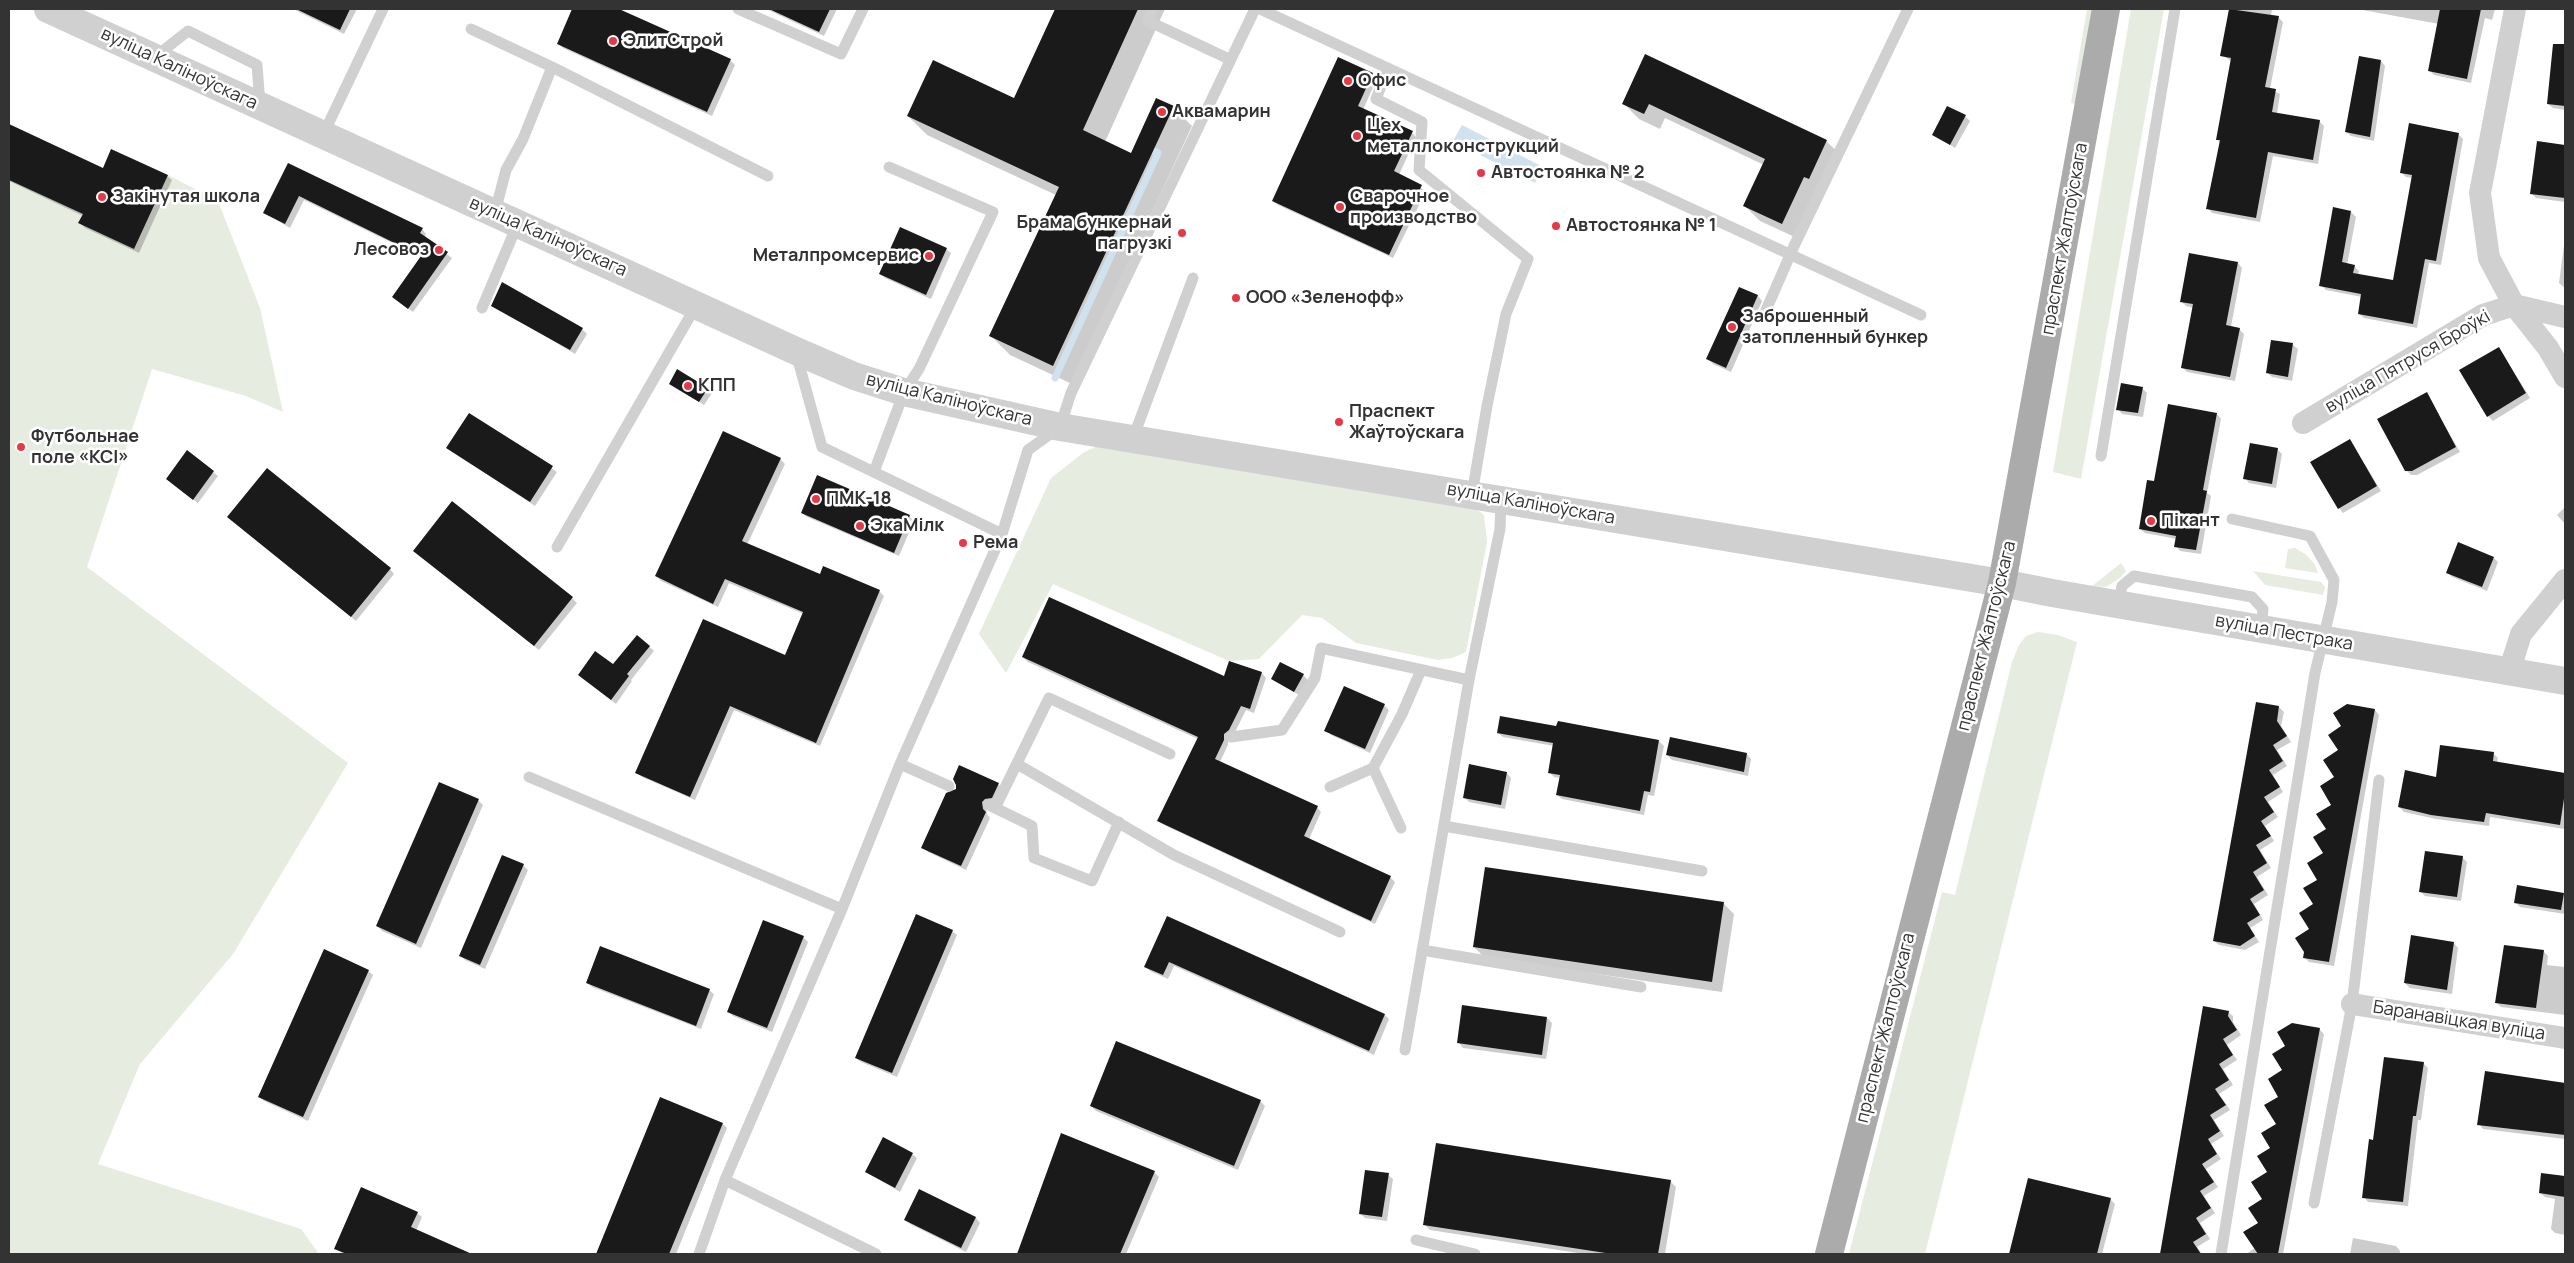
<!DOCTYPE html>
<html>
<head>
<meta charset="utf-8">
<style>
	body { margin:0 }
	#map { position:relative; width:2574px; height:1263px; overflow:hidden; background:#fff; font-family:Manrope,sans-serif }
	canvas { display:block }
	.frame { position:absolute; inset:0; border:10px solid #333; pointer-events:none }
</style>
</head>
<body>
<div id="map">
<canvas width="2574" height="1263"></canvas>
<div class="frame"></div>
</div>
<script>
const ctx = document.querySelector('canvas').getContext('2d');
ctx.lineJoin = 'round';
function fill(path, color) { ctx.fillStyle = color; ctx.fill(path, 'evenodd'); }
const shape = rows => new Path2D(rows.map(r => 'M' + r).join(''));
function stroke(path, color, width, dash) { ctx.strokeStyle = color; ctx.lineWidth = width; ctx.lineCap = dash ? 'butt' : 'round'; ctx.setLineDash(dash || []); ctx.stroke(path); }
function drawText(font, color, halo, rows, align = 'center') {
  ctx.font = font + ' Manrope,sans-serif'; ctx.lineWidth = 5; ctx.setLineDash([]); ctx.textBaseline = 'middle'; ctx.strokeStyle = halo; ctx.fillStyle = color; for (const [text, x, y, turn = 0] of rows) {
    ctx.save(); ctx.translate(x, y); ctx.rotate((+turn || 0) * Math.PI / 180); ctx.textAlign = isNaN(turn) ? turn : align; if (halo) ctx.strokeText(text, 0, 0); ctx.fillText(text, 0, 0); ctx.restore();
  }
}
fill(shape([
	[2087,9,2096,9,2080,105,2071,103],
	[2131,9,2164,9,2081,479,2053,472],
	[168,175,218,201,260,308,283,412,246,396,152,369,87,567,348,763,233,954,140,1064,98,1164,301,1229,319,1254,9,1254,9,180,83,214,79,223,134,249],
	[1097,446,1471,505,1484,515,1487,542,1466,652,1452,658,1438,660,1356,643,1322,618,1302,615,1259,659,1229,661,1053,584,1006,673,979,634,1051,478,1083,453],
	[2295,548,2305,554,2314,563,2318,573,2285,568,2288,549],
	[2121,563,2126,571,2120,578,2106,587,2092,586],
	[2253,571,2321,582,2325,587,2323,595,2265,585],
	[2038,632,2058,635,2077,642,1925,1254,1849,1254,1942,892,1955,895,2012,662,2019,645,2026,636]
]), '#e6ecdf');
fill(shape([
	[1462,125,1543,167,1535,183,1453,141]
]), '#cfe2ee');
fill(shape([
	[293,9,357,9,344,34],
	[574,9,616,9,730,60,735,65,712,116,563,48,558,43],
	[766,9,837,9,824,36],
	[1056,9,1165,9,1105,142,1131,154,1173,107,1192,126,1072,384,1010,355,991,336,1056,195,927,135,908,116,1015,100],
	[2231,9,2272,9,2271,16,2278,17,2283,22,2270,89,2280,94,2277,114,2320,122,2324,126,2318,164,2273,156,2260,222,2212,213,2208,208,2220,143,2217,139,2231,61,2222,55],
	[2357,9,2495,9,2492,20,2485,18,2471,83,2434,75,2429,70,2439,24],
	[1646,56,1826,141,1842,156,1797,238,1760,221,1745,206,1764,165,1665,118,1660,129,1639,119,1623,103],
	[2381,61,2385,66,2374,141,2351,136,2346,132],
	[2553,61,2565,63,2565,110,2553,108,2548,104],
	[1372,74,1377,78,1363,110,1412,133,1416,137,1399,175,1426,191,1393,258,1278,205,1273,201],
	[1965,116,1970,121,1955,148,1934,135],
	[9,126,103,169,167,176,172,180,139,253,85,228,80,223,83,216,9,181],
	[2458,134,2463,139,2441,265,2429,263,2417,328,2364,318,2359,314,2362,297,2326,290,2321,285,2351,212,2356,217,2347,265,2354,266,2359,271,2358,275,2394,281,2413,178,2406,177,2401,172],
	[2538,142,2565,146,2565,202,2536,198,2531,193],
	[288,164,422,229,426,234,425,237,452,258,413,312,393,297,421,257,304,200,290,228,265,213],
	[2565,238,2565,288,2559,283],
	[946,249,951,253,931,299,885,278,881,274],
	[2238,263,2242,268,2231,327,2239,329,2244,334,2235,381,2187,372,2182,367,2194,308,2186,306,2181,301],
	[1739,288,1758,296,1762,301,1731,372,1713,364,1708,359],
	[493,305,582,329,587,334,575,354],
	[2272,341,2293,345,2298,349,2292,381,2272,377,2267,373],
	[2499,348,2530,398,2493,421,2488,416],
	[670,383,707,389,712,393,704,405],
	[2142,388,2147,393,2143,417,2122,414,2118,409],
	[2426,393,2460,452,2417,475,2411,475,2406,470],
	[470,414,557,472,535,506,448,448],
	[2217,414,2221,419,2207,493,2211,496,2201,554,2180,551,2176,546,2177,539,2145,533,2140,529,2155,483],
	[2350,440,2381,491,2343,513,2339,508],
	[2277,449,2282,454,2276,488,2249,483,2245,478],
	[187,452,218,476,198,503,172,483],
	[780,459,785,464,747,545,820,576,824,568,880,592,884,596,820,746,734,710,695,800,642,777,637,772,786,656,804,614,729,583,718,607,661,581,656,576],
	[2565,507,2565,524,2557,515],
	[802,513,909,516,914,521,899,556,807,517],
	[234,521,390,569,394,574,356,621],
	[419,555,572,598,577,603,539,650],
	[2494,558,2498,562,2487,591,2452,577,2447,572],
	[637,636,654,651,631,680,632,681,616,704,579,675,613,665],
	[1023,657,1224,677,1262,673,1266,678,1254,713,1246,710,1234,734,1228,739,1228,745,1220,762,1317,807,1321,812,1309,839,1390,877,1395,882,1375,924,1164,825,1159,821,1198,739,1028,662],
	[1303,675,1308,680,1299,695,1272,679],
	[1384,705,1389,710,1370,753,1331,735,1326,730],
	[2279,707,2284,712,2281,726,2291,742,2277,750,2287,766,2273,775,2283,792,2268,802,2278,817,2265,826,2274,841,2260,850,2271,868,2257,877,2268,895,2254,904,2263,920,2250,928,2259,942,2245,950,2219,945,2214,941],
	[2375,710,2379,715,2334,966,2309,962,2304,957,2333,805,2340,751],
	[1557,727,1659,741,1664,746,1654,796,1648,795,1644,815,1562,799,1557,795,1560,778,1554,777,1549,772,1554,746,1503,737,1498,733],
	[2493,753,2498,758,2497,763,2565,774,2564,829,2490,817,2489,826,2436,819,2404,812,2399,807,2437,778],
	[1747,754,1751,759,1748,776,1672,760,1667,755],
	[1507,773,1511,778,1505,809,1469,802,1464,797],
	[998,784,1003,789,996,802,986,807,987,814,990,818,966,870,928,852,923,847],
	[478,800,483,805,421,948,382,931,377,926],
	[2462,857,2467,862,2461,901,2425,896,2420,891],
	[523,865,528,870,485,969,465,960,460,955],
	[2563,894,2565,896,2565,914,2520,907,2516,903],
	[1723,903,1734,914,1722,992,1485,958,1474,947],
	[1168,918,1385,1015,1389,1019,1374,1055,1174,966,1168,979,1150,971,1146,967],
	[952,931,957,935,897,1077,861,1062,856,1057],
	[803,937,808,942,772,1032,733,1016,728,1011],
	[2454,943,2458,948,2452,994,2410,988,2405,983],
	[2544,952,2548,956,2547,965,2565,967,2565,1015,2501,1007,2496,1002],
	[368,971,373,975,308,1121,264,1101,259,1097],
	[587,982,709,990,714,994,701,1029,592,987],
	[2204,1008,2228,1012,2233,1016,2233,1022,2241,1035,2227,1045,2237,1060,2223,1069,2233,1085,2219,1094,2230,1110,2214,1120,2224,1136,2211,1144,2221,1159,2206,1169,2218,1187,2204,1196,2215,1213,2200,1223,2210,1239,2197,1247,2202,1254,2162,1254],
	[1547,1018,1552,1023,1546,1059,1463,1048,1459,1043],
	[2319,1029,2324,1034,2283,1254,2246,1254,2255,1248,2278,1124,2284,1070],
	[2423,1063,2428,1068,2421,1120,2418,1120,2408,1206,2368,1202,2364,1197,2374,1141],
	[2486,1072,2565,1083,2565,1139,2483,1129,2479,1124],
	[661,1098,723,1124,727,1128,676,1254,597,1254],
	[1260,1101,1265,1106,1238,1170,1096,1111,1091,1106],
	[1062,1135,1154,1172,1159,1177,1126,1254,1018,1254],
	[912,1154,917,1158,900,1192,867,1172],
	[2542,1174,2565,1178,2565,1235,2555,1233,2551,1229,2555,1199,2545,1197,2540,1193],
	[1388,1175,1393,1179,1387,1221,1365,1218,1360,1213],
	[2029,1179,2110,1199,2115,1204,2102,1254,2010,1254],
	[1670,1181,1676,1187,1665,1254,1584,1254,1430,1230,1424,1224],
	[920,1191,976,1218,980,1223,966,1252,910,1224,906,1220],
	[417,1213,422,1217,416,1231,469,1254,343,1254,336,1248],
	[2353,1238,2396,1246,2400,1251,2400,1254,2350,1254]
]), '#0003');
stroke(shape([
	[1055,378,1158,153,1145,147]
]), '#cfe2ee', 7);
fill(shape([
	[296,9,350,9,340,30],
	[572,9,619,9,731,59,707,112,557,44],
	[769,9,830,9,819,32],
	[1055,9,1138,9,1083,130,1131,153,1156,98,1174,106,1053,366,989,336,1059,187,907,116,933,60,1014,98],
	[2229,9,2279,16,2265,87,2276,89,2272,112,2320,120,2313,160,2268,152,2256,218,2206,209,2220,140,2216,140,2231,58,2220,56],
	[2440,9,2481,9,2467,79,2428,71],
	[2553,44,2565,44,2565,106,2547,104],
	[1645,54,1827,140,1809,179,1804,177,1782,224,1743,206,1765,159,1649,104,1644,114,1622,104],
	[2359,56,2381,60,2370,137,2345,132],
	[1338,57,1373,73,1358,106,1413,131,1394,171,1422,185,1389,255,1272,201],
	[1947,106,1966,115,1950,145,1932,135],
	[2409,123,2459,133,2436,261,2425,259,2413,324,2358,314,2361,294,2319,286,2333,207,2351,211,2342,262,2355,265,2353,273,2393,280,2412,175,2400,173],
	[9,124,103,168,111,149,168,175,134,249,78,223,83,214,9,180],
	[2537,141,2565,145,2565,198,2530,194],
	[288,163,423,228,420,233,448,252,408,309,392,297,421,256,299,196,285,224,263,213],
	[900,227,947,248,926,295,879,274],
	[2189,253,2238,262,2226,325,2240,328,2230,377,2181,368,2193,304,2180,302],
	[502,282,583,328,570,350,491,306],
	[1739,287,1758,295,1726,368,1706,359],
	[2271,340,2293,343,2288,377,2266,373],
	[2499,347,2526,393,2487,417,2459,370],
	[677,369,708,388,699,402,669,384],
	[2121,383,2143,387,2138,413,2116,410],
	[2427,392,2456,447,2412,471,2405,471,2377,419],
	[2168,404,2217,413,2203,490,2207,491,2196,550,2174,547,2176,536,2139,529,2147,480,2154,481],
	[469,413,553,466,530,502,446,448],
	[723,431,781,458,742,541,820,574,823,566,880,590,816,743,730,706,690,797,635,773,703,619,785,655,803,612,725,579,713,604,655,576],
	[2350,439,2377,486,2338,509,2310,462],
	[2250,443,2278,448,2272,484,2243,479],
	[187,450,214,471,193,500,166,479],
	[267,468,391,568,351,617,227,517],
	[817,475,910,515,894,553,801,513],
	[452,501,573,597,534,646,413,551],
	[2458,542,2494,557,2482,587,2446,573],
	[1049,597,1224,676,1229,661,1262,672,1250,709,1241,706,1229,730,1224,734,1224,740,1215,759,1318,806,1304,836,1391,876,1371,921,1157,821,1198,737,1022,657],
	[637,635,650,646,627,674,629,676,611,700,578,675,595,651,613,664],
	[1280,662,1304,674,1294,692,1271,679],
	[1344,686,1385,704,1365,749,1324,731],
	[2256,702,2279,706,2277,721,2287,736,2273,745,2283,761,2269,770,2280,787,2264,797,2274,812,2261,821,2271,836,2256,845,2267,863,2253,872,2264,890,2250,899,2260,915,2247,923,2255,936,2240,946,2213,941],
	[2347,704,2375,709,2329,962,2303,958,2304,952,2295,938,2309,929,2299,913,2313,904,2303,888,2317,880,2307,863,2323,853,2313,837,2326,829,2316,814,2331,805,2320,786,2334,777,2323,760,2338,750,2328,735,2341,726,2333,713],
	[1500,716,1556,726,1558,721,1659,740,1650,792,1644,791,1640,811,1556,795,1560,775,1548,773,1553,743,1497,733],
	[1670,737,1747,753,1744,772,1666,755],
	[2440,745,2494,752,2493,761,2565,773,2565,792,2560,825,2486,813,2484,822,2431,815,2398,807,2405,770,2436,777],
	[1469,764,1507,772,1501,805,1463,798],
	[959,765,999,783,992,798,985,799,982,802,983,809,986,812,961,866,921,848,946,793,956,789,956,785,953,779],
	[439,782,479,799,416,944,376,926],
	[2425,851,2463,856,2457,897,2419,892],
	[502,855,524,864,480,965,459,956],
	[1485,867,1724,902,1712,982,1473,947],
	[2517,885,2564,893,2561,910,2514,903],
	[916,914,953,930,892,1073,855,1058],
	[1167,916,1385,1014,1369,1051,1169,962,1163,975,1144,967],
	[763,920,804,936,767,1028,727,1012],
	[2411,935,2454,942,2447,990,2404,983],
	[2504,945,2544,950,2536,1008,2495,1003],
	[600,946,710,989,696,1026,586,983],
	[324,949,369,970,303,1117,258,1097],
	[1462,1005,1547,1017,1542,1055,1457,1043],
	[2203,1006,2229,1011,2228,1016,2237,1030,2223,1039,2233,1055,2219,1064,2229,1080,2215,1089,2226,1105,2210,1115,2220,1131,2208,1139,2217,1154,2202,1164,2214,1182,2200,1191,2211,1208,2196,1218,2206,1234,2193,1242,2201,1254,2160,1254],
	[2292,1023,2320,1028,2278,1254,2258,1254,2243,1232,2258,1223,2248,1208,2262,1199,2251,1182,2267,1172,2257,1156,2270,1148,2261,1133,2276,1124,2264,1105,2278,1097,2268,1079,2282,1070,2272,1054,2285,1046,2277,1032],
	[1116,1041,1261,1100,1234,1166,1090,1106],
	[2384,1057,2424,1062,2416,1116,2413,1116,2403,1202,2362,1198,2369,1139,2373,1140],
	[2485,1071,2565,1083,2565,1135,2477,1125],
	[660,1097,723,1123,669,1254,596,1254],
	[1061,1133,1155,1171,1120,1254,1017,1254],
	[883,1137,913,1153,895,1188,865,1172],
	[1436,1143,1671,1180,1658,1254,1612,1254,1423,1225],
	[1365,1170,1389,1173,1382,1217,1359,1214],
	[2541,1173,2565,1176,2565,1197,2539,1193],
	[2028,1178,2111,1198,2097,1254,2009,1254],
	[361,1187,418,1212,411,1227,472,1254,347,1254,334,1249],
	[919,1189,976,1217,961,1248,904,1220]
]), '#1a1a1a');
stroke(shape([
	[738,9,841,54,863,9],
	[1152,9,1148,21,1229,59],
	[1260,9,1921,315],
	[471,29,552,67,768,176],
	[155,57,188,31,257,65,260,105],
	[1388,68,1376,99,1422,122,1419,170,1528,259,1506,314,1487,406,1472,494],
	[323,135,383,9],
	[495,212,506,170,523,139,552,67],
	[482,308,518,223],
	[1763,317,1794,246,1908,9],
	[796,353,822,447,1002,534],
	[1133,438,1193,278],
	[2101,456,2175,9],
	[874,472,904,392,919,369,993,212,889,167],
	[557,547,697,304],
	[2118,605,2122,586,2134,576,2252,597,2263,609,2261,630],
	[1231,737,1282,730,1315,678,1321,648,1469,680],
	[900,764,949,786],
	[1017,764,1174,855,1340,932],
	[1373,768,1401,828],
	[529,777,842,909],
	[1330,787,1373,768,1402,714,1421,670],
	[989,805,1032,826,1034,858,1092,881,1119,822],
	[995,808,1049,698,1170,754],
	[1444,826,1702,871],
	[1422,950,1641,987],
	[1405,1050,1469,680,1500,529,1501,500],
	[725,1180,876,1254],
	[2314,1203,2352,1004,2379,780],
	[1416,1240,1475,1254],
	[699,1254,725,1180,842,909,900,764,1002,534,1028,450,1060,427,1071,393,1255,9],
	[2221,1254,2315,673,2332,602,2334,580,2310,536,2232,519]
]), '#d0d0d0', 11);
stroke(shape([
	[2515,9,2480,193,2489,258,2514,305,2548,348,2565,377],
	[2303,423,2483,315,2514,305,2565,317],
	[2509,672,2521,634,2565,580],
	[2352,1004,2565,1038]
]), '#d0d0d0', 22);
stroke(shape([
	[48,9,796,351,854,376,904,392,1060,427,2002,583,2052,593,2565,681]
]), '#d0d0d0', 28);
stroke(shape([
	[1829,1254,2002,583,2106,9]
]), '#ababab', 28);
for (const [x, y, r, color] of [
	[613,41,5,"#e63946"],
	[1348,81,5,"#e63946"],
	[1162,112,5,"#e63946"],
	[1357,136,5,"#e63946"],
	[1481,173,5,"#e63946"],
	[102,197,5,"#e63946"],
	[1340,207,5,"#e63946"],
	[1556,226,5,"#e63946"],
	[1182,233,5,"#e63946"],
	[439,250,5,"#e63946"],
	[929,256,5,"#e63946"],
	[1236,298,5,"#e63946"],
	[1732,327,5,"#e63946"],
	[688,386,5,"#e63946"],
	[1339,422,5,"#e63946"],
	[21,447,5,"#e63946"],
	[816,499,5,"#e63946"],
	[2151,521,5,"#e63946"],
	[860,526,5,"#e63946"],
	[963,543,5,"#e63946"]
]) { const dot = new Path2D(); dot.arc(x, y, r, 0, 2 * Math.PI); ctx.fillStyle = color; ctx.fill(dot); stroke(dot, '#fff', 2); }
drawText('bold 18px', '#333', '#fff', [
	["ЭлитСтрой",623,41],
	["Офис",1358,81],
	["Аквамарин",1172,112],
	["Цех",1367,126],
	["металлоконструкций",1367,147],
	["Автостоянка № 2",1491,173],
	["Закінутая школа",112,197],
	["Сварочное",1350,197],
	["производство",1350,218],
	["Брама бункернай",1172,223,"right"],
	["пагрузкі",1172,244,"right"],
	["Автостоянка № 1",1566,226],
	["Лесовоз",429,250,"right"],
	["Металпромсервис",919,256,"right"],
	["ООО «Зеленофф»",1246,298],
	["Заброшенный",1742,317],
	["затопленный бункер",1742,338],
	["КПП",698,386],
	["Праспект",1349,412],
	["Жаўтоўскага",1349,433],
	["Футбольнае",31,437],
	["поле «КСІ»",31,458],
	["ПМК-18",826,499],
	["Пікант",2161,521],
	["ЭкаМілк",870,526],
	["Рема",973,543]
], 'left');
drawText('18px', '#333', '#fff', [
	["вуліца Каліноўскага",179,69,25],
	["вуліца Каліноўскага",548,237,24],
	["праспект Жалтоўскага",2065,239,-80],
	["вуліца Пятруся Броўкі",2408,362,-30],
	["вуліца Каліноўскага",949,400,14],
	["вуліца Каліноўскага",1531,504,10],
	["вуліца Пестрака",2284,633,10],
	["праспект Жалтоўскага",1987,636,-76],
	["Баранавіцкая вуліца",2459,1021,9],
	["праспект Жалтоўскага",1886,1028,-76]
]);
</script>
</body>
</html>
